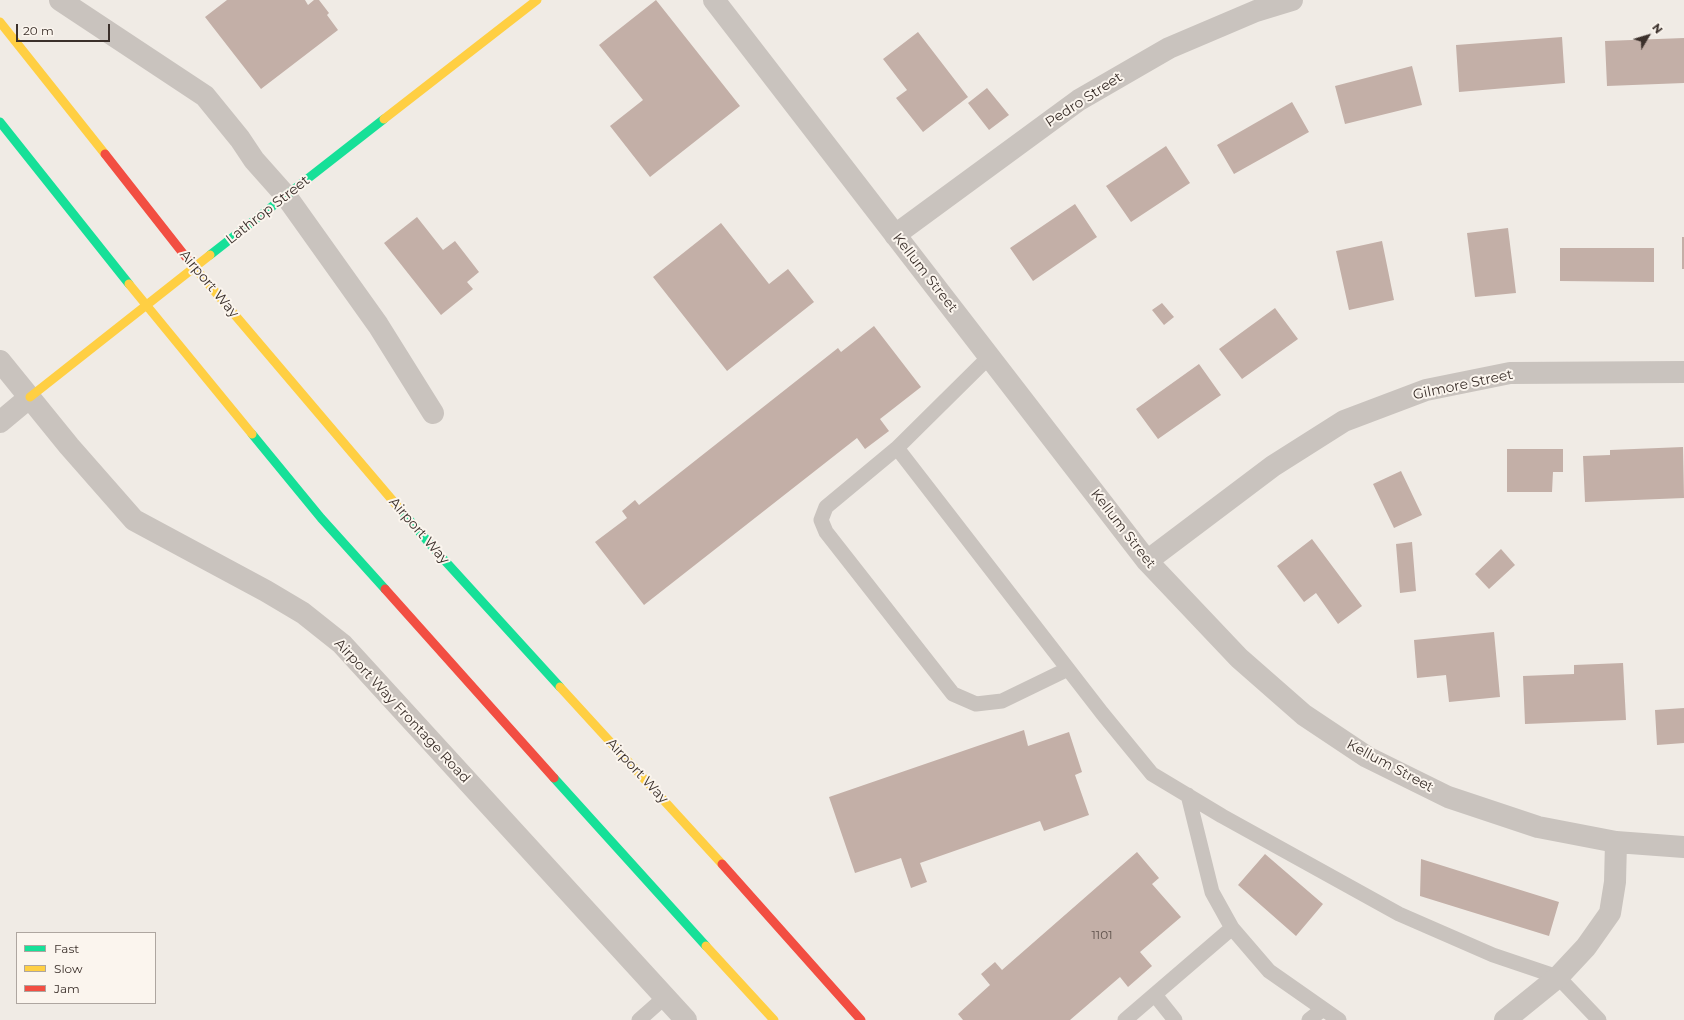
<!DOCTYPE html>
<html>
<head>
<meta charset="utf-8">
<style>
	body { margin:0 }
	#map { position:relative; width:1684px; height:1020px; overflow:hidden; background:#f0ebe5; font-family:Montserrat,sans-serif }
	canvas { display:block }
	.legend { position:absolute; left:16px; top:932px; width:140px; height:72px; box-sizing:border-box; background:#fbf5ee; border:1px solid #aea6a0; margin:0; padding:5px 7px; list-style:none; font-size:12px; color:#3b302b }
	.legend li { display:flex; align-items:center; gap:8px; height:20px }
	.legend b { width:20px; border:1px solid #aea6a0 }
	.north { position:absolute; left:1628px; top:16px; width:40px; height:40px; -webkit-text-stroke:3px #fbf5ee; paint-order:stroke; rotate:52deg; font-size:11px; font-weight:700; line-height:16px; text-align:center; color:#3b302b }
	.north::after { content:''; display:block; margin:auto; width:14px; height:18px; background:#3b302b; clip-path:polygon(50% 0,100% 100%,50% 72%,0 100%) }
	.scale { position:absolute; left:16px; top:24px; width:94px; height:18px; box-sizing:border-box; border:2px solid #3b302b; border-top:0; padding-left:5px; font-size:12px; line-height:14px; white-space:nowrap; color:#3b302b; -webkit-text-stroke:3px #fbf5ee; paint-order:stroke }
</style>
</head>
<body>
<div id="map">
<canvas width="1684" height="1020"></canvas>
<ul class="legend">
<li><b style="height:5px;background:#16e098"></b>Fast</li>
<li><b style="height:5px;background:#ffcf43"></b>Slow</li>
<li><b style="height:5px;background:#f24e42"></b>Jam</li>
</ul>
<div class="north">N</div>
<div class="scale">20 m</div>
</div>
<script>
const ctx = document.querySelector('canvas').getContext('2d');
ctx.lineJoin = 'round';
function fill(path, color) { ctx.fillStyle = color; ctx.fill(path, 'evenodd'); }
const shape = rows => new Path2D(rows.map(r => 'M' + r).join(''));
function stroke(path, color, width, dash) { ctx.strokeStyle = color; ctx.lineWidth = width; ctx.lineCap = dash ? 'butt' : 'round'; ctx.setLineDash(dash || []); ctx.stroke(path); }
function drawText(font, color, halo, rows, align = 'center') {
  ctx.font = font + ' Montserrat,sans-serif'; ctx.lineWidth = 4; ctx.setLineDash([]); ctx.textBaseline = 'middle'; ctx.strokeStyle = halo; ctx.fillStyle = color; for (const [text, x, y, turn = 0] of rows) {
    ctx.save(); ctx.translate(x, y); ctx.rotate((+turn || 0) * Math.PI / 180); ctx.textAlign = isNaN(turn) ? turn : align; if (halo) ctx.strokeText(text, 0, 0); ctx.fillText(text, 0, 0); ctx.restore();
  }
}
fill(shape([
	[227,0,305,0,308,5,314,0,319,0,329,13,327,15,338,30,261,89,205,17],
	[656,0,740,106,650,177,610,126,643,100,599,45],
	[918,32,968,97,923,132,896,98,907,90,883,59],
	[1562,37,1565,83,1459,92,1456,45],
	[1684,38,1684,83,1607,86,1605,41],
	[1412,66,1422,105,1345,124,1335,86],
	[987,88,1009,115,989,130,968,103],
	[1292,102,1309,132,1234,174,1217,145],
	[1166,146,1190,183,1131,222,1106,186],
	[1075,204,1097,237,1033,281,1010,248],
	[417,217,443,250,455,241,479,272,467,282,473,289,441,315,384,243],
	[721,223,769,284,788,269,814,302,727,371,653,277],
	[1508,228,1516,293,1475,297,1467,233],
	[1682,237,1684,237,1684,269,1682,269],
	[1382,241,1394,300,1349,310,1336,251],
	[1560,248,1654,248,1654,282,1560,281],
	[1162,303,1174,317,1164,325,1152,310],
	[1275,308,1298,339,1242,379,1219,349],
	[874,326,921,387,880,419,889,431,865,449,857,438,644,605,595,542,627,518,622,511,635,500,639,505,838,348,841,352],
	[1199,364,1221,395,1158,439,1136,409],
	[1683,447,1684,498,1585,502,1583,456,1610,455,1610,450],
	[1507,449,1563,449,1563,472,1553,472,1552,492,1507,492],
	[1401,471,1422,515,1394,528,1373,484],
	[1312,539,1362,606,1338,624,1316,593,1304,602,1277,566],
	[1412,542,1416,591,1400,593,1396,544],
	[1501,549,1515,565,1489,589,1475,574],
	[1494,632,1500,697,1449,702,1446,675,1417,678,1414,640],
	[1623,663,1626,720,1525,724,1523,676,1574,674,1574,665],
	[1684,708,1684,743,1657,745,1655,710],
	[1024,730,1028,746,1069,732,1082,772,1075,775,1089,815,1044,831,1040,821,920,863,927,882,911,888,901,858,855,873,829,797],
	[1137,852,1159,878,1152,884,1181,917,1140,952,1152,966,1128,987,1120,977,1070,1020,963,1020,958,1014,990,985,981,974,995,962,1002,970],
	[1265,854,1323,904,1296,936,1238,885],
	[1421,859,1559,902,1549,936,1420,896]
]), '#c3afa7');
stroke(shape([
	[989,357,897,448,1102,713,1152,774,1222,816,1399,914,1493,955,1558,977,1599,1020],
	[897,448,826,507,821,520,826,532,953,694,976,704,1002,701,1068,669],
	[1188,795,1212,892,1232,928,1269,971,1339,1020],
	[1155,995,1175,1020],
	[639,1020,665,997],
	[1125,1020,1232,928],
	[1309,1020,1323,1009]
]), '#c9c3be', 15);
stroke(shape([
	[60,0,205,96,240,139,254,160,286,196,378,325,433,413],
	[714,0,1147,561,1239,658,1304,715,1367,757,1448,797,1538,827,1616,842,1684,847],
	[895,235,1079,100,1169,48,1256,11,1292,0],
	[0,361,69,446,134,520,266,591,303,613,342,644,686,1020],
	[0,422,30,397],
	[1147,561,1273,466,1344,421,1426,390,1510,373,1684,372],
	[1505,1020,1558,977,1586,947,1610,913,1615,882,1616,842]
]), '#c9c3be', 22);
stroke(shape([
	[0,122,129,284],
	[210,255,384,119],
	[252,434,321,518,385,589],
	[399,508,436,551,560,687],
	[554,778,706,946]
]), '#16e098', 9);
stroke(shape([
	[0,22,105,154],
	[384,119,537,0],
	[189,261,399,508],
	[129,284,252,434],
	[30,397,210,255],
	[560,687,722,864],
	[706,946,774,1020]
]), '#ffcf43', 9);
stroke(shape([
	[105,154,189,261],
	[385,589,554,778],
	[722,864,861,1020]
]), '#f24e42', 9);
drawText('12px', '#5d504a', null, [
	["1101",1102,935]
]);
drawText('14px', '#3b302b', '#fbf5ee', [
	["Pedro Street",1084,100,-33],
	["Lathrop Street",268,210,-38],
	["Kellum Street",925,273,52],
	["Airport Way",209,284,50],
	["Gilmore Street",1463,385,-12],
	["Kellum Street",1123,529,52],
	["Airport Way",419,531,49],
	["Airport Way Frontage Road",402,711,47],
	["Kellum Street",1390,766,28],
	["Airport Way",637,771,47]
]);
</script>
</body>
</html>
